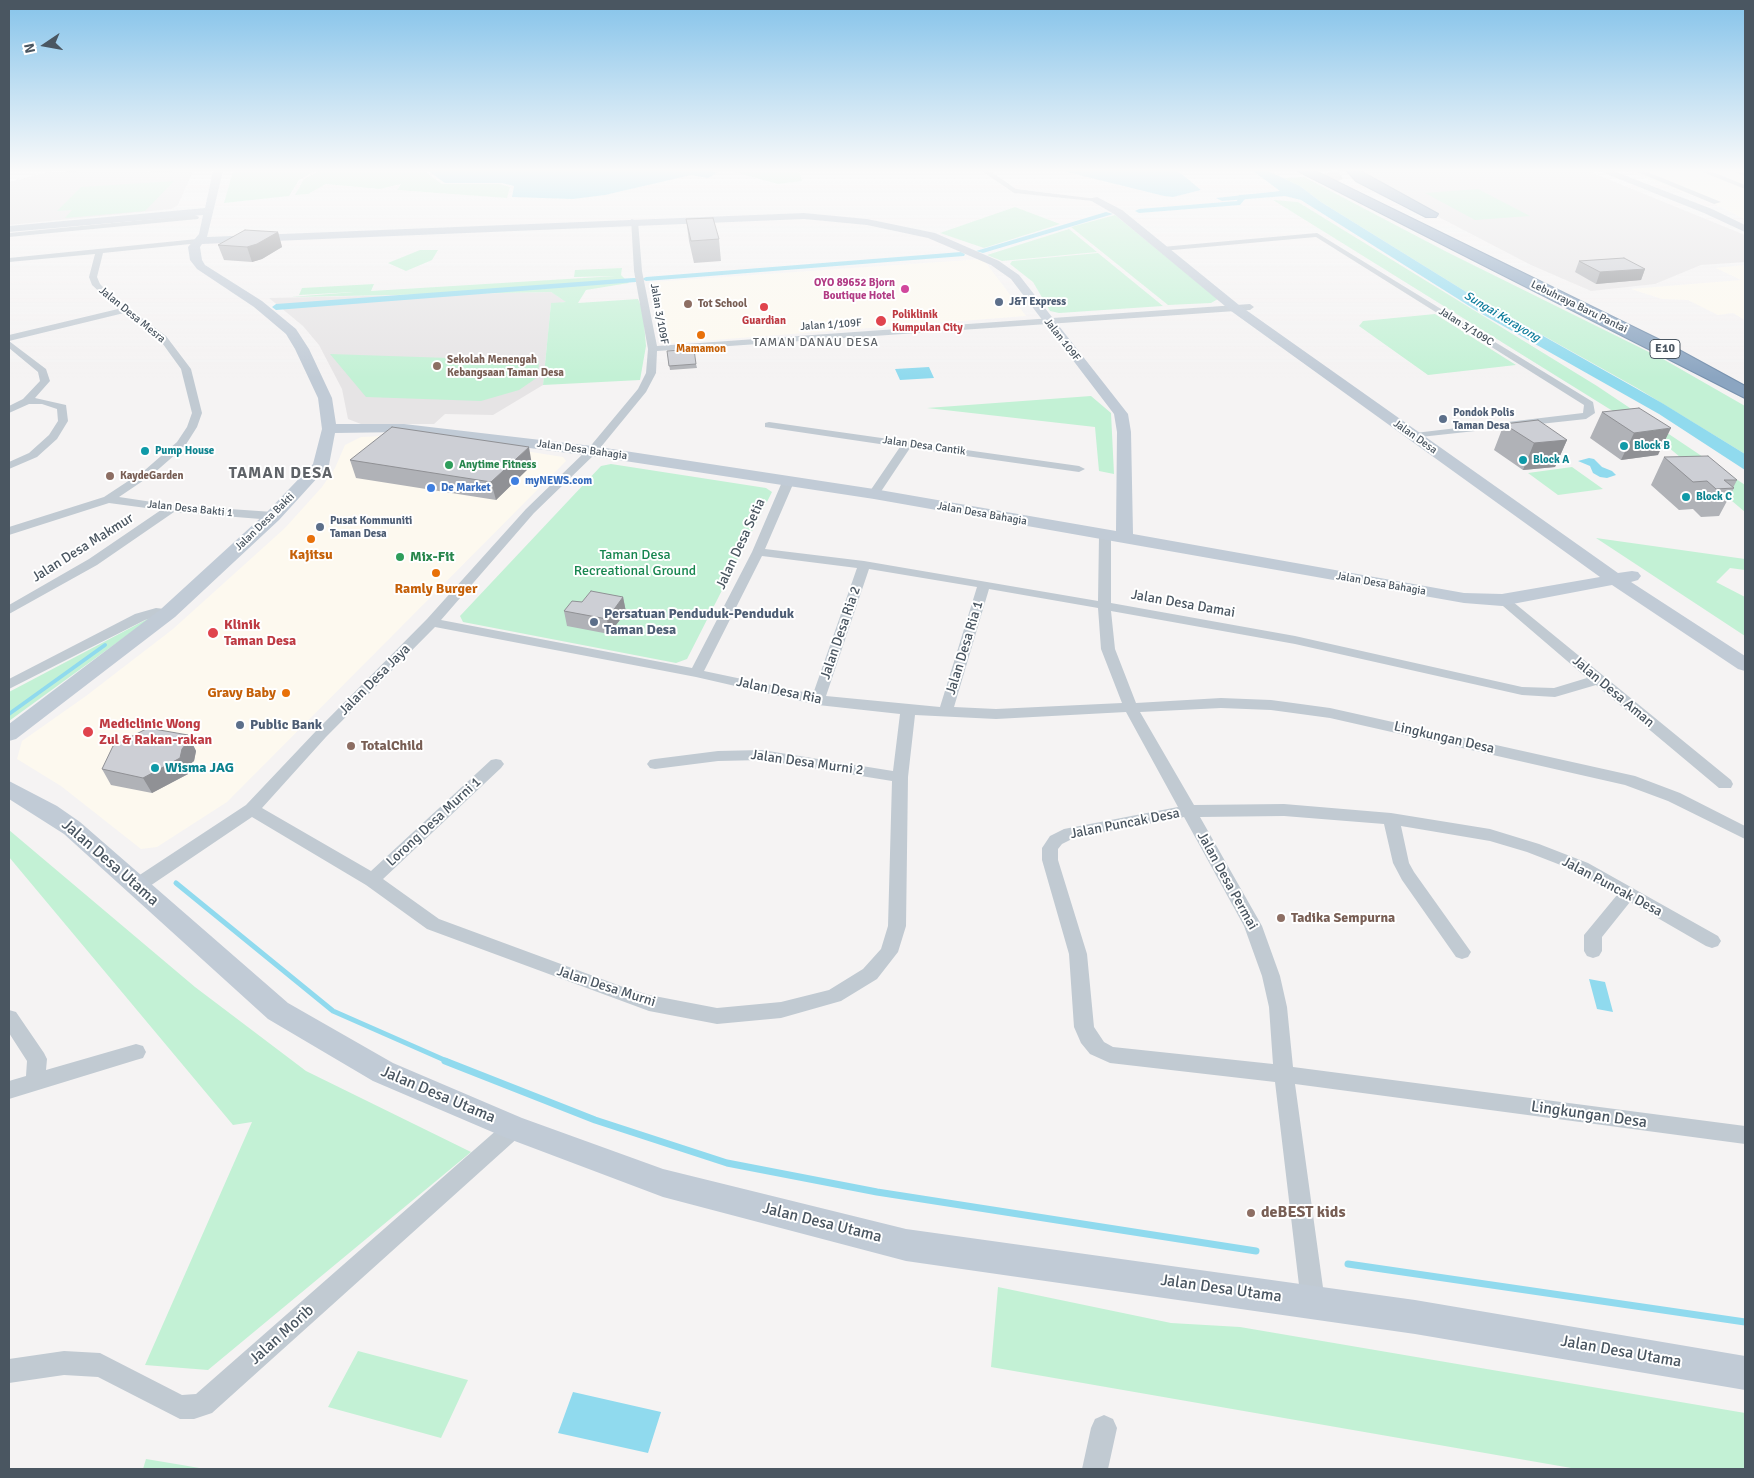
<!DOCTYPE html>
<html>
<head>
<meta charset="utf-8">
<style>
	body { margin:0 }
	#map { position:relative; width:1754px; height:1478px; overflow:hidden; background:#f5f3f3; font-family:Signika,sans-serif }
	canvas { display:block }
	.frame { position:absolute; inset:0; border:10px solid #4a5661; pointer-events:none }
	.north { position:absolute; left:20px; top:20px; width:50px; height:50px; -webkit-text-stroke:4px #fff; paint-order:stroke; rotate:258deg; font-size:14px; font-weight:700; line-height:20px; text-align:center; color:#4a5661 }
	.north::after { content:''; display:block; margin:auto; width:18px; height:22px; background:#4a5661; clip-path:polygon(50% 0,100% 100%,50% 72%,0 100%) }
</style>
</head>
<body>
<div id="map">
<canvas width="1754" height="1478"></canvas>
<div class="frame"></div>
<div class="north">N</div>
</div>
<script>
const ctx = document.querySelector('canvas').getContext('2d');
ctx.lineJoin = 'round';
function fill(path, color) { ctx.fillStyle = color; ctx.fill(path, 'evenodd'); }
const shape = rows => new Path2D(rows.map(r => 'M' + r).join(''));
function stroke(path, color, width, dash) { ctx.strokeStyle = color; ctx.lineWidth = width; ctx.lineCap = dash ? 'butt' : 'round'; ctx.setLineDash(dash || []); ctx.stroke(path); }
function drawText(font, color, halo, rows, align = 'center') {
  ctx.font = font + ' Signika,sans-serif'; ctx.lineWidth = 4; ctx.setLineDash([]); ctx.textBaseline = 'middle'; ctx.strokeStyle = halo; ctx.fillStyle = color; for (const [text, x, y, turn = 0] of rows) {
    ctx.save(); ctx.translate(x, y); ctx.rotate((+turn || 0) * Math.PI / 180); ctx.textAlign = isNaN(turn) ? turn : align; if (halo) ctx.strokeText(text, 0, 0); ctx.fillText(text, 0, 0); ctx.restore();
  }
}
fill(shape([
	[1627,171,1745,171,1745,219,1717,205],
	[983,259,1026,316,662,344,653,282],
	[1745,265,1745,320,1733,313,1718,315,1688,300,1662,299,1631,289,1741,280,1716,268],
	[385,436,455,440,563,457,566,461,227,802,157,847,141,849,61,786,17,759,22,741,86,696,173,629,285,528,322,487,335,468,345,445,361,437]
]), '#fdf9ef');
fill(shape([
	[193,171,178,205,172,209,9,225,9,182,48,172],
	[1363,171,1588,171,1745,235,1745,262,1701,265,1655,284,1591,291,1531,265,1371,182,1364,176],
	[551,292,567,302,551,304,543,385,493,415,445,414,434,424,361,424,348,419,342,389,319,345,303,326,269,298]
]), '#e6e4e5');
fill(shape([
	[233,171,315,171,299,180,289,196,224,203],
	[319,171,424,171,442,184,500,184,510,187,507,198,397,190,401,184,380,189,326,184,308,194,295,195,304,179],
	[731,171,799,171,802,181,778,184],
	[1304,177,1447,252,1663,359,1745,406,1745,454,1637,388,1476,298,1321,202,1300,186,1283,178],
	[174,181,145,211,65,218,72,210,57,211,81,187],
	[1478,189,1530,216,1475,220,1425,193],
	[1273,200,1298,202,1597,386,1745,485,1745,512,1661,441],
	[1015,207,1060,224,984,248,940,233],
	[1115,215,1218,299,1211,303,1168,305,1071,227],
	[1069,229,1097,252,1002,261,987,255],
	[420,250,438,250,432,260,406,271,388,263],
	[1098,253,1163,306,1059,313,1050,311,1033,282,1010,264,1012,261],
	[622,268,621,275,629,283,586,290,578,303,638,299,643,311,646,346,640,380,543,385,551,303,566,302,551,292,291,297,354,292,299,295,302,288,374,284,371,291,616,276,574,277,575,270],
	[1435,314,1516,365,1428,375,1359,326,1363,321],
	[330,354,539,361,538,377,519,390,481,401,366,397],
	[1091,396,1111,413,1114,474,1099,471,1095,427,927,408],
	[611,464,766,488,772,492,687,659,676,663,463,622,460,616,601,466],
	[1572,467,1603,489,1558,495,1528,473],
	[1596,538,1745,559,1745,570,1730,568,1716,582,1745,597,1745,636],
	[155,615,9,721,9,692],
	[9,830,195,987,306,1071,471,1152,208,1370,145,1365,252,1122,233,1125,9,857],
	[998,1287,1171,1323,1240,1327,1745,1413,1745,1469,1577,1469,991,1367],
	[358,1351,468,1380,441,1438,328,1407],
	[146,1459,182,1465,205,1469,143,1469]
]), '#c3f1d5');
fill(shape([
	[428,171,712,171,717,173,708,178,691,175,605,195,573,199,512,197,514,186,502,183,445,183],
	[1063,171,1178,171,1201,190,1173,197,1164,196],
	[1253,171,1268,171,1300,186,1321,202,1476,298,1662,403,1745,454,1745,470,1659,414,1482,314,1301,200,1285,196,1222,201,1216,198,1280,191],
	[929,367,934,378,900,380,895,369],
	[1589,458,1594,459,1602,467,1612,471,1616,475,1607,478,1600,477,1593,473,1590,466,1578,461],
	[1589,979,1605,982,1613,1012,1597,1009],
	[573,1392,661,1412,648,1453,558,1433]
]), '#90daee');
stroke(shape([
	[9,714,105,645]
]), '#90daee', 4);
stroke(shape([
	[176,883,333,1011,449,1062]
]), '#90daee', 5);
stroke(shape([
	[445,1061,595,1120,727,1163,877,1192,1256,1251],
	[1348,1264,1745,1322]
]), '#90daee', 7);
fill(shape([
	[1259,194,1261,197,1245,199,1240,205,1139,213,1135,211,1139,209,1237,201,1239,195,1259,194],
	[1106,212,1113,214,983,253,976,251,1106,212],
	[961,252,965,254,964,256,646,281,642,279,646,277,961,252],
	[633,278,636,278,636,282,276,310,272,307,276,304,633,278]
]), '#90daee');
stroke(shape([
	[1330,171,1337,182]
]), '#caccce', 14, [14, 7]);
const highway = shape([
	[1298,171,1315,171,1668,344,1745,386,1745,398,1298,171],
	[1347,171,1360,171,1438,214,1436,217,1426,217,1356,181,1347,171]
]);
stroke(highway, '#7690ad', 2);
fill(shape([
	[982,171,990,171,1016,189,1097,199,1093,201,1014,193,982,171],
	[1635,171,1645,171,1721,202,1714,204,1635,171],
	[1700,171,1710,171,1745,185,1745,189,1700,171],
	[1733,171,1745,172,1745,176,1734,172,1733,171],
	[195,215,199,217,198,219,9,237,9,233,195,215],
	[631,219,638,221,642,271,657,346,1250,304,1254,307,1250,310,657,351,656,373,646,392,596,453,534,513,441,620,692,668,752,552,782,482,788,479,794,482,765,549,864,561,1098,601,1099,536,1105,532,1111,536,1111,603,1295,636,1522,687,1554,688,1587,678,1496,600,1497,597,1507,597,1731,780,1733,784,1731,788,1719,788,1596,685,1555,697,1522,695,1295,644,1111,611,1115,649,1136,703,1221,698,1271,700,1330,708,1635,776,1680,793,1745,826,1745,839,1668,801,1625,785,1330,718,1271,710,1221,708,1140,712,1194,805,1284,804,1391,813,1490,829,1539,844,1588,863,1718,936,1721,941,1718,946,1712,948,1706,946,1630,902,1602,937,1602,951,1599,956,1593,958,1587,956,1584,951,1584,935,1617,895,1576,871,1527,852,1490,841,1401,826,1409,863,1414,872,1471,952,1468,957,1462,959,1456,957,1402,880,1393,863,1384,824,1284,816,1200,817,1262,926,1280,976,1287,1007,1293,1067,1745,1126,1745,1144,1295,1084,1325,1302,1321,1310,1313,1314,1305,1310,1301,1302,1275,1082,1110,1063,1090,1054,1081,1043,1074,1027,1069,954,1042,860,1042,848,1050,836,1064,829,1178,807,1126,712,996,719,915,715,908,777,906,926,898,952,877,979,841,1001,781,1018,717,1024,649,1011,427,929,366,885,252,817,144,890,138,891,132,890,129,885,132,880,246,805,316,731,427,619,526,509,588,449,638,389,646,373,648,349,634,271,631,219],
	[762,556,857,568,813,694,704,671,762,556],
	[869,569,977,587,940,707,826,696,869,569],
	[989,589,1098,608,1101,649,1122,703,996,709,954,707,989,589],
	[435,627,696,677,818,705,900,714,893,771,762,750,718,751,655,759,650,760,647,764,650,768,655,769,718,761,762,760,892,781,888,926,881,949,863,969,829,990,781,1002,717,1008,649,995,626,988,439,919,383,879,501,768,504,764,501,760,496,759,491,760,371,871,262,808,326,737,435,627],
	[1184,817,1244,926,1262,976,1269,1007,1273,1064,1113,1047,1104,1042,1094,1027,1087,954,1058,860,1058,849,1062,844,1074,838,1184,817],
	[1317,233,1593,402,1595,413,1586,419,1411,438,1411,434,1415,433,1583,413,1584,405,1316,237,1162,251,1158,249,1162,247,1317,233],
	[197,239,200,239,200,243,103,253,97,277,100,284,112,296,166,336,191,369,202,413,197,427,185,446,153,474,119,497,172,505,273,512,279,516,273,520,174,512,97,565,9,614,9,605,89,559,161,510,109,503,9,535,9,527,104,497,145,470,177,442,187,427,192,413,181,369,160,340,124,313,9,341,9,335,118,309,92,285,89,277,95,254,9,262,9,258,197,239],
	[9,341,46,369,50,381,35,398,66,405,68,421,57,439,37,457,9,469,9,462,29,453,49,435,58,421,57,409,42,404,29,404,9,413,9,406,23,399,40,381,38,372,9,348,9,341],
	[769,422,1079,466,1085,469,1079,472,910,448,878,496,874,497,868,494,900,447,765,427,765,423,769,422],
	[156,608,173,610,175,613,168,617,157,616,145,620,9,689,9,679,135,614,156,608],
	[9,1010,16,1012,44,1053,47,1059,46,1070,136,1044,143,1046,146,1052,143,1058,136,1060,9,1099,9,1081,26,1076,27,1061,9,1033,9,1010],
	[514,1119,521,1121,524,1128,521,1135,212,1413,194,1419,180,1419,98,1377,64,1375,9,1383,9,1359,64,1351,100,1353,182,1395,196,1394,507,1121,514,1119],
	[1104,1415,1113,1419,1117,1428,1108,1469,1082,1469,1091,1428,1095,1419,1104,1415]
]), '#c1cad2');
fill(shape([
	[213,171,223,171,207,237,804,213,867,219,935,233,999,261,1019,275,1128,414,1131,432,1133,534,1464,593,1502,594,1600,577,1231,311,1114,214,1088,199,1097,197,1122,210,1239,305,1618,573,1632,571,1638,572,1641,576,1638,580,1631,582,1745,656,1745,671,1738,669,1612,585,1502,606,1464,603,874,499,592,456,404,432,335,433,329,465,279,520,175,617,16,739,9,741,9,724,161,609,267,512,313,464,322,429,318,398,295,349,286,334,254,307,197,269,190,260,188,247,199,234,203,215,9,232,9,226,205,208,213,171],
	[804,219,867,225,928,238,991,265,1011,279,1114,414,1117,432,1116,531,874,489,592,446,404,424,336,424,332,398,309,349,296,329,262,301,205,265,202,260,200,247,202,244,804,219],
	[1599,171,1613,171,1712,209,1745,225,1745,232,1704,213,1599,171],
	[9,781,57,806,80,822,288,1003,393,1063,522,1118,663,1169,906,1229,1415,1300,1745,1356,1745,1390,1415,1334,906,1261,663,1197,504,1137,373,1081,268,1019,64,834,9,799,9,781]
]), '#c1cbd6');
fill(highway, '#8ba5c1');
fill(shape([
	[686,219,719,239,721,261,694,263,689,241],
	[278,232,282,247,262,259,252,262,224,260,218,245],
	[1579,261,1645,269,1641,280,1596,284,1575,272],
	[667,351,696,364,697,368,670,370],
	[1639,408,1658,455,1621,460,1590,438,1602,412],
	[1504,424,1567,440,1555,467,1523,470,1494,450],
	[1664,457,1737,480,1733,488,1734,488,1719,516,1701,517,1693,509,1679,510,1651,485],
	[350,460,532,465,496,500,356,478],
	[623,597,626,612,609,634,567,626,564,611,582,602],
	[188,735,196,751,194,761,190,764,188,774,152,793,111,785,102,769]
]), '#b0b2b7');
fill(shape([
	[278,232,282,247,262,259,252,262,247,247],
	[1645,269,1641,280,1596,284,1600,272],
	[1671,428,1658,455,1621,460,1634,433],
	[1567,440,1555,467,1523,470,1534,443],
	[529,447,532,465,496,500,491,482],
	[623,597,626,612,609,634,607,619],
	[188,735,196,751,194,761,190,764,188,774,152,793,143,778,182,749]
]), '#909195');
const building = shape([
	[713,218,719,239,691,241,686,219,713,218],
	[245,230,278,232,257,244,247,247,218,245,245,230],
	[1624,258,1645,269,1600,272,1579,261,1624,258],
	[694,349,696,364,669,366,667,351,694,349],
	[1639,408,1671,428,1634,433,1602,412,1639,408],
	[1538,420,1567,440,1534,443,1504,424,1538,420],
	[392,427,529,447,491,482,350,460,392,427],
	[1708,456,1737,480,1724,480,1734,488,1716,489,1707,481,1693,482,1664,457,1708,456],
	[591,591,623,597,607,619,564,611,572,601,582,602,591,591],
	[148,728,188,735,185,745,182,749,180,758,143,778,102,769,113,746,148,728]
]);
fill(building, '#cdcfd5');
stroke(building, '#909195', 1);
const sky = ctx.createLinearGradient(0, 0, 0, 378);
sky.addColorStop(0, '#85c3ea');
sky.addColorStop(0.45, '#fafafa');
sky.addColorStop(1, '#fafafa00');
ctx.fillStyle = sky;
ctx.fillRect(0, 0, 1754, 378);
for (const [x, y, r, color] of [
	[905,289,5,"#d1479c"],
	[999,302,5,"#5c6f8a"],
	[688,304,5,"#8d6e63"],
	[764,307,5,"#e0444e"],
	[881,321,6,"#e0444e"],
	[701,335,5,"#e8710a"],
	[437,366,5,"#8d6e63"],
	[1443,419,5,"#5c6f8a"],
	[1624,446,5,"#0f9aa8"],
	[145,451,5,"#0f9aa8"],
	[1523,460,5,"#0f9aa8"],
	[449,465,5,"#2e9e5b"],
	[110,476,5,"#8d6e63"],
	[515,481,5,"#3f7fe0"],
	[431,488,5,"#3f7fe0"],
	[1686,497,5,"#0f9aa8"],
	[320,527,5,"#5c6f8a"],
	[311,539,5,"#e8710a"],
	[400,557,5,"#2e9e5b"],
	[436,573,5,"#e8710a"],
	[594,622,5,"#5c6f8a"],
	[213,633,6,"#e0444e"],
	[286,693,5,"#e8710a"],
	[240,725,5,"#5c6f8a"],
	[88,732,6,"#e0444e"],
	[351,746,5,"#8d6e63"],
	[155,768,5,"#0f9aa8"],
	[1281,918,5,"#8d6e63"],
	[1251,1213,5,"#8d6e63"]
]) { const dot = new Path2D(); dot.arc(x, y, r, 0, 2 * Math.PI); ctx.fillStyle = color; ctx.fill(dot); stroke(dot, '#fff', 2); }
drawText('bold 11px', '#b23c85', '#fff', [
	["OYO 89652 Bjorn",895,283],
	["Boutique Hotel",895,296]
], 'right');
drawText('bold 11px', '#4e5e75', '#fff', [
	["J&T Express",1009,302],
	["Pondok Polis",1453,413],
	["Taman Desa",1453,426],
	["Pusat Kommuniti",330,521],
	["Taman Desa",330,534]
], 'left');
drawText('bold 11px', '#785e54', '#fff', [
	["Tot School",698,304],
	["Sekolah Menengah",447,360],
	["Kebangsaan Taman Desa",447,373],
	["KaydeGarden",120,476]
], 'left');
drawText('11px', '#4a5661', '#fff', [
	["Lebuhraya Baru Pantai",1579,307,26],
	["Jalan 3/109F",659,314,80],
	["Jalan Desa Mesra",132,315,39],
	["Jalan 1/109F",831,325,-4],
	["Jalan 3/109C",1466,327,32],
	["Jalan 109F",1062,340,52],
	["Jalan Desa",1415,437,35],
	["Jalan Desa Cantik",924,446,8],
	["Jalan Desa Bahagia",582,450,8],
	["Jalan Desa Bakti 1",190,509,6],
	["Jalan Desa Bahagia",982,514,10],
	["Jalan Desa Bakti",265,522,-44],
	["Jalan Desa Bahagia",1381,584,10]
]);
drawText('bold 11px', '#be3a42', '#fff', [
	["Poliklinik",892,315],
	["Kumpulan City",892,328],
	["Guardian",764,321,"center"]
], 'left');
drawText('bold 11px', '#c56008', '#fff', [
	["Mamamon",701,349]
]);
drawText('bold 11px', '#0d838f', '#fff', [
	["Block B",1634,446],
	["Pump House",155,451],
	["Block A",1533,460],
	["Block C",1696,497]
], 'left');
drawText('bold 11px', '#27864d', '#fff', [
	["Anytime Fitness",459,465]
], 'left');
drawText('bold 11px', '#366cbe', '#fff', [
	["myNEWS.com",525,481],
	["De Market",441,488]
], 'left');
drawText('italic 12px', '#0c7c9b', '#fff', [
	["Sungai Kerayong",1502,317,31]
]);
ctx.letterSpacing = '1px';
drawText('12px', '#5f6368', '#fff', [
	["TAMAN DANAU DESA",816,343]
]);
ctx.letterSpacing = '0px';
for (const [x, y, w] of [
	[1665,349,30]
]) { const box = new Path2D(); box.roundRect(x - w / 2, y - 9.5, w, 19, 4); ctx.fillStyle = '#fff'; ctx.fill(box); stroke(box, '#4a5661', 1); }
drawText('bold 12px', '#4a5661', null, [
	["E10",1665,349]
]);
drawText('14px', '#4a5661', '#fff', [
	["Jalan Desa Setia",741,544,-65],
	["Jalan Desa Makmur",83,548,-32],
	["Jalan Desa Damai",1183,604,10],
	["Jalan Desa Ria 2",841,633,-71],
	["Jalan Desa Ria 1",965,648,-73],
	["Jalan Desa Jaya",375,680,-45],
	["Jalan Desa Ria",779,691,12],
	["Jalan Desa Aman",1613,692,40],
	["Lingkungan Desa",1444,738,13],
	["Jalan Desa Murni 2",807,763,8],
	["Lorong Desa Murni 1",434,822,-43],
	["Jalan Puncak Desa",1125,824,-11],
	["Jalan Desa Permai",1227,881,61],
	["Jalan Puncak Desa",1612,887,28],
	["Jalan Desa Murni",606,987,18]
]);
drawText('bold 14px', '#c56008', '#fff', [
	["Kajitsu",311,555],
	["Ramly Burger",436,589],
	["Gravy Baby",276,693,"right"]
]);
drawText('14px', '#17864f', '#fff', [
	["Taman Desa",635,555],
	["Recreational Ground",635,571]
]);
drawText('bold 14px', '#27864d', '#fff', [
	["Mix-Fit",410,557]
], 'left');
drawText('bold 14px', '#4e5e75', '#fff', [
	["Persatuan Penduduk-Penduduk",604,614],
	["Taman Desa",604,630],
	["Public Bank",250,725]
], 'left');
drawText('bold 14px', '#be3a42', '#fff', [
	["Klinik",224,625],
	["Taman Desa",224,641],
	["Mediclinic Wong",99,724],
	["Zul & Rakan-rakan",99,740]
], 'left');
drawText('bold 14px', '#785e54', '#fff', [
	["TotalChild",361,746],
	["Tadika Sempurna",1291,918]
], 'left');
drawText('bold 14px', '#0d838f', '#fff', [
	["Wisma JAG",165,768]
], 'left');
ctx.letterSpacing = '1px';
drawText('bold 16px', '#5f6368', '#fff', [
	["TAMAN DESA",281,474]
]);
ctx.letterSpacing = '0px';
drawText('16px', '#4a5661', '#fff', [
	["Jalan Desa Utama",110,863,41],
	["Jalan Desa Utama",438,1095,23],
	["Lingkungan Desa",1589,1115,8],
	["Jalan Desa Utama",822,1223,14],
	["Jalan Desa Utama",1221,1289,8],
	["Jalan Morib",282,1335,-42],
	["Jalan Desa Utama",1621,1352,10]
]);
drawText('bold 16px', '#785e54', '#fff', [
	["deBEST kids",1261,1213]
], 'left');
</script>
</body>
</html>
